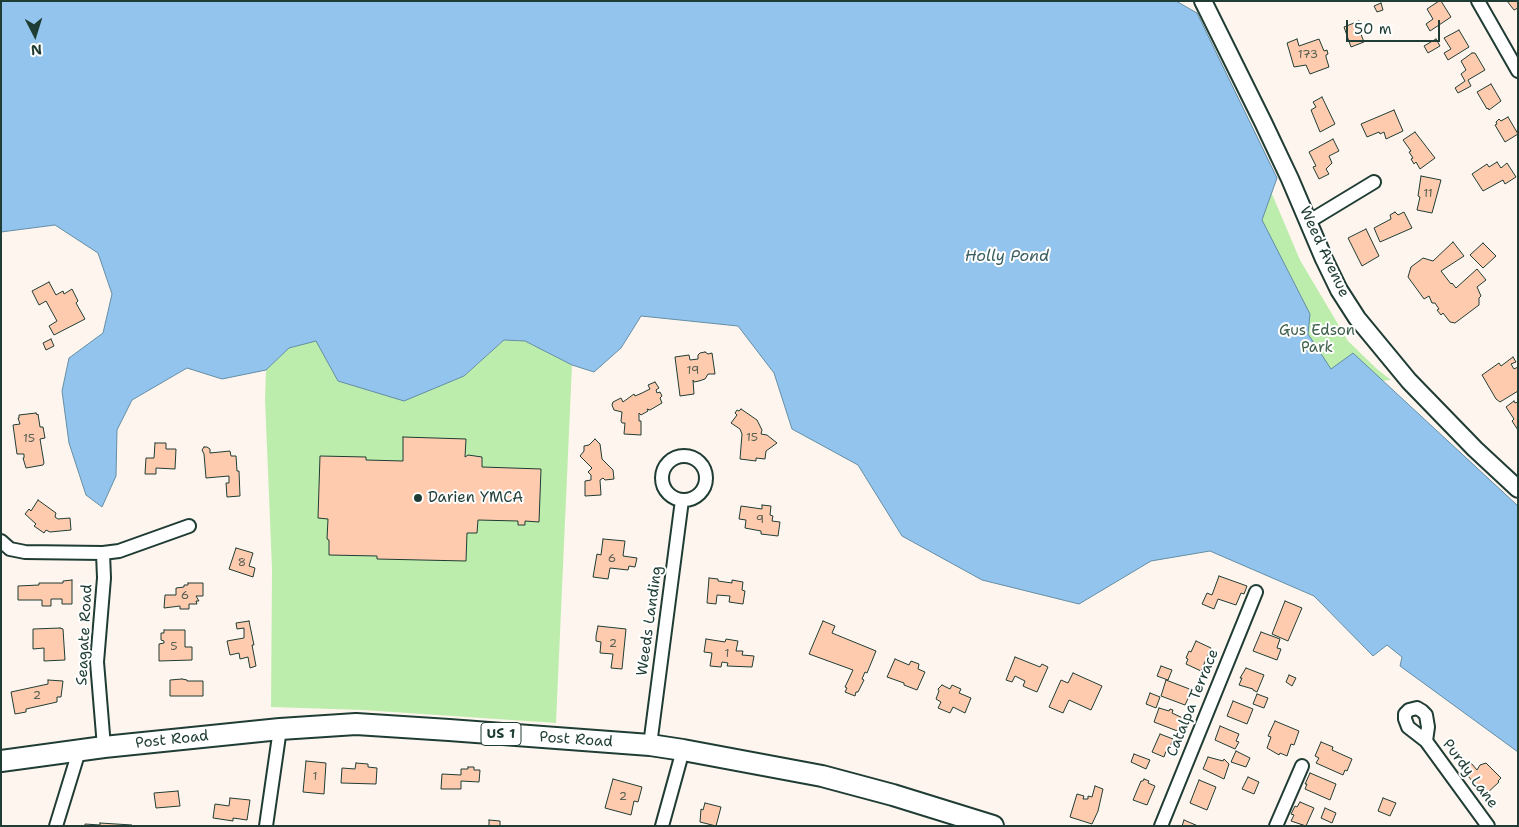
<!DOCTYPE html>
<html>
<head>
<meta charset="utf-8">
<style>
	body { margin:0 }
	#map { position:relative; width:1519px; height:827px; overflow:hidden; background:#fff5ef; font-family:"Shantell Sans",sans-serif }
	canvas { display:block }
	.frame { position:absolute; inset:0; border:2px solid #1f3d34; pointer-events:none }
	.north { position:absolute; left:10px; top:10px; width:50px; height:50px; -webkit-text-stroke:4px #fff; paint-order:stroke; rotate:175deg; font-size:14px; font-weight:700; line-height:20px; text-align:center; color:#1f3d34 }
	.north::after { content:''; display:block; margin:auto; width:18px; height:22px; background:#1f3d34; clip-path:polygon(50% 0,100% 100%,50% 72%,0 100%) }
	.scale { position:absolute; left:1346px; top:20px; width:94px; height:22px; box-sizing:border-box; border:2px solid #1f3d34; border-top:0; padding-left:6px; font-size:15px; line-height:18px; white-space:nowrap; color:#1f3d34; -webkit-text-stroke:4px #fff; paint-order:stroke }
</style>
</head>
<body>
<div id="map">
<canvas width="1519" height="827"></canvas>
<div class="frame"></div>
<div class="north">N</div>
<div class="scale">50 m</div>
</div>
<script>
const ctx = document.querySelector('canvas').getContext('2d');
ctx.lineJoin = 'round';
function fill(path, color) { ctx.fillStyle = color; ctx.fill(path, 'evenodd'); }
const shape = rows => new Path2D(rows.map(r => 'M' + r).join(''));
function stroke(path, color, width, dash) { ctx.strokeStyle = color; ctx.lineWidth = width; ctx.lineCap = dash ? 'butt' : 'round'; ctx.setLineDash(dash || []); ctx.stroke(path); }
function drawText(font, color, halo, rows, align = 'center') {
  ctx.font = font + ' "Shantell Sans",sans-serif'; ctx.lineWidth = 4; ctx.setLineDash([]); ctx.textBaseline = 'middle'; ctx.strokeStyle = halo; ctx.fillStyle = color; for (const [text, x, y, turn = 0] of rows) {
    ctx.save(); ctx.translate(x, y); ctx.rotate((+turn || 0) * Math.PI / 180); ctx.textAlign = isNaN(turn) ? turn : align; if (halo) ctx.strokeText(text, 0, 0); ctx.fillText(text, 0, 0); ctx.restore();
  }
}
fill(shape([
	[1258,161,1300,260,1348,341,1377,369,1391,380,1347,384,1324,382,1254,207],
	[316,340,338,381,464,376,504,340,525,341,572,365,556,723,363,710,271,707,272,569,265,399,266,370,289,348]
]), '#bdedac');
const water = shape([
	[1,1,1176,1,1197,13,1277,178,1262,220,1310,314,1308,334,1331,369,1353,353,1518,506,1518,752,1400,666,1402,657,1387,645,1373,656,1314,596,1210,551,1151,561,1079,604,982,580,902,536,858,465,792,429,774,373,738,326,641,316,621,348,594,372,572,365,525,341,504,340,464,376,404,401,338,381,316,341,289,348,266,370,222,379,187,368,132,400,117,430,116,476,102,507,86,495,69,443,62,391,69,358,103,333,112,294,98,253,55,225,1,232,1,1]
]);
fill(water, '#92c4ee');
stroke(water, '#648ea4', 1);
const building = shape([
	[1439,1,1441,1,1451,17,1430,31,1426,24,1433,19,1427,9,1439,1],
	[1507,1,1518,1,1518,8,1514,10,1507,1],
	[1381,3,1383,10,1377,12,1374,6,1381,3],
	[1359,21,1362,28,1359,29,1364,42,1351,47,1344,27,1359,21],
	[1459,30,1469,47,1448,60,1444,53,1451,49,1444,38,1459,30],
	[1297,39,1299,46,1319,39,1324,51,1327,50,1328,54,1326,55,1326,57,1329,67,1310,74,1306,65,1294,67,1287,43,1297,39],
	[1436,39,1440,46,1428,53,1424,46,1436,39],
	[1472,53,1475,53,1485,70,1468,80,1471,86,1458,93,1455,88,1465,81,1461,74,1466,70,1461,61,1472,53],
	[1491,84,1501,101,1489,110,1488,108,1487,109,1477,92,1491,84],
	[1322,97,1335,124,1320,132,1311,110,1316,107,1313,102,1322,97],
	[1394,110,1403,131,1386,139,1384,132,1380,134,1379,132,1367,137,1361,124,1394,110],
	[1508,117,1518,134,1505,142,1495,125,1497,124,1496,122,1499,119,1501,121,1508,117],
	[1415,132,1435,158,1420,169,1416,162,1414,164,1411,159,1413,158,1409,152,1411,151,1403,140,1415,132],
	[1333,139,1339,151,1329,156,1332,163,1326,169,1329,174,1319,179,1313,167,1316,166,1309,152,1333,139],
	[1497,162,1501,168,1507,163,1516,177,1505,184,1503,180,1483,191,1472,174,1487,164,1489,167,1497,162],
	[1421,176,1441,180,1432,213,1417,210,1420,197,1418,196,1421,176],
	[1395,212,1398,215,1404,212,1412,228,1380,242,1374,228,1391,219,1390,215,1395,212],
	[1366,229,1379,256,1362,266,1348,238,1366,229],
	[1453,242,1464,256,1441,271,1451,284,1452,283,1456,288,1477,269,1486,280,1477,287,1481,296,1479,298,1479,305,1455,323,1450,322,1443,313,1441,315,1437,310,1439,309,1435,303,1432,303,1429,296,1424,299,1408,277,1411,267,1423,258,1433,261,1453,242],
	[1483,243,1496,256,1483,268,1470,255,1483,243],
	[49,282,56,295,63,291,64,294,72,289,78,301,76,303,85,319,54,335,49,326,57,321,46,301,39,305,32,291,49,282],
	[51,339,54,346,46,350,43,343,51,339],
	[705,352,708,354,712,353,715,374,708,374,705,379,699,381,694,382,693,380,694,394,680,396,675,357,689,355,690,360,698,359,698,355,700,353,705,352],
	[1513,357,1516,362,1511,364,1514,369,1518,367,1518,391,1500,402,1496,399,1482,375,1499,363,1501,366,1513,357],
	[655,382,659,388,656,390,657,393,660,392,662,396,660,398,662,403,650,410,647,409,648,411,641,415,639,413,639,421,641,421,641,435,624,434,625,423,622,423,621,421,622,412,614,410,612,405,613,402,621,398,623,402,634,394,635,396,642,393,650,389,648,385,655,382],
	[1514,401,1515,403,1518,402,1518,430,1512,421,1514,419,1506,407,1514,401],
	[741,409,757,420,762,430,761,434,767,435,777,443,766,451,765,459,756,458,756,461,740,459,742,434,740,429,731,423,737,415,735,413,737,410,739,411,741,409],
	[36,413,37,415,38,414,40,427,43,427,45,438,40,439,44,463,43,465,26,468,23,458,24,458,24,454,17,454,13,425,20,424,18,418,19,418,19,415,36,413],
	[403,437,466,439,465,457,468,455,482,457,482,467,541,469,539,522,525,521,525,525,518,525,518,521,478,520,477,533,467,533,466,561,377,559,377,556,329,555,329,540,327,539,328,519,318,518,320,456,366,457,366,460,403,461,403,437],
	[595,439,600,444,602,459,613,470,614,479,605,480,603,478,600,480,601,495,585,496,585,481,591,480,591,475,588,472,592,468,580,456,584,451,584,446,589,445,595,439],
	[155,443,166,443,166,449,176,449,175,469,156,468,156,474,145,474,146,458,154,458,155,443],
	[204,447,207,447,210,449,210,453,230,451,231,456,236,456,237,471,239,471,240,496,227,497,226,483,229,483,229,476,206,478,204,454,202,450,204,447],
	[38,500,56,513,55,517,58,519,70,518,71,530,50,532,46,530,44,533,34,526,36,524,25,514,29,509,31,511,38,500],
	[762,505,771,506,770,515,773,516,772,521,780,522,778,536,761,534,761,531,745,528,746,520,739,519,741,506,762,509,762,505],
	[603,539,625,541,623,556,637,558,635,567,629,566,628,570,610,568,608,579,593,577,597,554,601,555,603,539],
	[236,548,253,553,249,566,255,568,253,577,229,569,236,548],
	[1219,576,1247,586,1244,594,1241,593,1236,605,1218,599,1214,609,1202,604,1207,593,1212,595,1219,576],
	[709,578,718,579,718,581,732,583,732,580,743,582,742,590,745,591,743,604,729,602,730,596,717,595,716,604,707,603,709,578],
	[72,580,72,604,62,604,62,599,51,599,51,606,42,606,42,600,18,600,18,586,39,585,39,583,63,583,63,581,72,580],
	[188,583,203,583,203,596,196,596,199,601,196,601,197,604,189,604,189,609,180,609,180,606,164,608,165,595,176,595,176,588,184,587,184,585,188,585,188,583],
	[1285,601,1302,608,1288,641,1272,634,1285,601],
	[249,621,254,645,252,645,256,666,250,668,248,657,240,659,239,653,230,655,227,641,244,638,244,628,237,629,236,623,249,621],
	[823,621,835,626,832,633,876,651,867,673,865,672,862,679,864,680,858,692,856,692,855,696,845,692,847,688,845,687,853,670,809,654,823,621],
	[598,626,626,629,622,669,611,668,613,654,600,653,601,642,596,641,596,636,598,626],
	[60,628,63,629,65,660,44,661,44,648,33,649,33,629,60,628],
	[164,630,185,630,185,647,192,647,192,660,159,661,159,644,164,643,164,641,161,640,161,633,164,633,164,630],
	[1261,632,1280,639,1277,648,1281,649,1277,660,1253,651,1261,632],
	[706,639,725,642,726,639,738,641,736,651,743,651,742,655,754,656,752,667,727,666,728,663,722,662,721,667,710,666,712,653,704,652,706,639],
	[1196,641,1211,648,1201,671,1186,664,1188,659,1186,658,1189,651,1191,652,1196,641],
	[1015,657,1040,667,1042,664,1048,667,1037,692,1025,687,1023,686,1025,681,1015,676,1012,682,1006,680,1015,657],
	[895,659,909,665,911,661,919,664,918,669,925,672,917,690,904,685,904,683,887,677,895,659],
	[1161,666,1172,670,1168,680,1157,676,1161,666],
	[1246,668,1264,675,1257,692,1253,690,1253,689,1239,685,1242,678,1240,678,1246,668],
	[1073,673,1102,686,1091,710,1069,700,1063,713,1049,707,1061,680,1068,683,1073,673],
	[1289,675,1296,678,1292,686,1286,682,1289,675],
	[182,679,187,680,187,681,203,681,203,696,170,696,170,680,182,679],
	[48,680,63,681,61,697,57,697,57,702,26,709,26,712,15,714,11,692,48,684,48,680],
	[1166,680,1192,690,1185,705,1161,696,1166,680],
	[942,685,950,689,952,685,961,689,959,693,971,698,965,713,953,707,950,713,938,708,941,702,936,699,939,691,938,689,942,685],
	[1150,693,1160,697,1156,708,1146,704,1150,693],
	[1257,694,1268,698,1264,708,1253,704,1257,694],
	[1233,701,1253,709,1247,724,1227,716,1233,701],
	[1159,708,1169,711,1170,709,1173,710,1172,713,1185,719,1180,732,1154,722,1159,708],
	[1275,721,1299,731,1294,745,1291,744,1287,756,1280,753,1279,755,1267,748,1271,737,1268,736,1275,721],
	[1220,726,1239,734,1236,741,1239,742,1235,749,1215,740,1220,726],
	[1160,734,1173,739,1168,752,1166,751,1164,757,1152,752,1160,734],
	[1321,742,1333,747,1332,750,1352,759,1347,771,1345,770,1343,775,1316,763,1319,758,1315,756,1321,742],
	[1236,751,1250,758,1246,767,1231,762,1236,751],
	[1134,754,1150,760,1146,769,1131,762,1134,754],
	[1208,757,1223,761,1224,759,1229,764,1224,779,1203,769,1208,757],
	[306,761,326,763,324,794,303,792,306,761],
	[356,763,368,764,368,767,377,768,376,784,341,783,342,768,355,769,356,763],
	[1471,763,1477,770,1480,765,1486,763,1501,778,1498,781,1499,782,1485,795,1481,790,1478,792,1471,784,1473,782,1463,770,1471,763],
	[468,767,474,767,474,770,480,770,479,782,461,781,461,789,441,789,442,774,461,775,461,769,468,769,468,767],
	[1310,773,1336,784,1330,800,1305,789,1307,784,1305,784,1310,773],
	[1248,777,1259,782,1254,794,1242,789,1248,777],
	[613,779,642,787,638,802,634,801,631,815,605,808,613,779],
	[1144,779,1149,781,1148,783,1155,786,1147,805,1133,800,1141,781,1143,781,1144,779],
	[1199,780,1216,787,1207,810,1190,803,1199,780],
	[1095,786,1103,789,1098,811,1092,824,1070,817,1077,794,1084,796,1083,799,1088,799,1088,796,1092,797,1095,786],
	[178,791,180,806,156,808,154,793,178,791],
	[230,798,250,800,247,820,233,818,233,821,213,818,215,804,229,806,230,798],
	[1383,798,1396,803,1390,816,1378,811,1383,798],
	[1300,802,1314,808,1306,826,1291,821,1294,815,1291,814,1295,806,1297,807,1300,802],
	[705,803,721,807,716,826,700,822,701,809,703,810,705,803],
	[1325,808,1336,813,1332,823,1321,818,1325,808],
	[489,820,500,821,500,826,489,826,489,820],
	[1184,820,1198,826,1182,826,1184,820],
	[100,823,132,825,132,826,85,826,85,824,100,825,100,823]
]);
fill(building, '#ffcbaf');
stroke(building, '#1f3d34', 1);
const minor = shape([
	[1478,1,1518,71],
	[1308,222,1374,182],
	'662 478a22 22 0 1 1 44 0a22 22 0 1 1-44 0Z',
	[1,541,10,549,25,552,103,553],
	[1426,741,1428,727,1426,715,1422,711,1417,708,1409,710,1405,714,1405,719,1408,727,1426,741,1488,826],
	[650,745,682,500],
	[104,747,97,662,104,578,103,553,119,551,189,526],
	[56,826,79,751],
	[266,826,280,729],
	[662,826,683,750],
	[1161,826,1256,592],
	[1276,826,1302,766]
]);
const tertiary = shape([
	[1203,1,1263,122,1290,179,1324,259,1339,290,1357,318,1409,381,1475,449,1518,489]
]);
const primary = shape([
	[1,761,104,747,280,729,356,724,449,730,650,745,683,750,822,776,893,795,993,826]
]);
stroke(minor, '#1f3d34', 16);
stroke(tertiary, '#1f3d34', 20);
stroke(primary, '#1f3d34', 24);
stroke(minor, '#fff', 12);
stroke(tertiary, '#fff', 16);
stroke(primary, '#fff', 20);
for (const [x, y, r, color] of [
	[418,498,5,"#1f3d34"]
]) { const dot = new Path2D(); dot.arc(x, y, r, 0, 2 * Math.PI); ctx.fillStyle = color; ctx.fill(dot); stroke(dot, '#fff', 2); }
drawText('12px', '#576053', null, [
	["173",1308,55],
	["11",1428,194],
	["19",693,371],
	["15",752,438],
	["15",29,439],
	["9",760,520],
	["6",612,559],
	["8",242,563],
	["6",185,596],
	["2",613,644],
	["5",174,647],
	["1",727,654],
	["2",37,696],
	["1",315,777],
	["2",623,797]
]);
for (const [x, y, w] of [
	[501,734,40]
]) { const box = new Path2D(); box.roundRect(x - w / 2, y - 11.5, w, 23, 4); ctx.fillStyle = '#fff'; ctx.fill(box); stroke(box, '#1f3d34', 1); }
drawText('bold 14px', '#1f3d34', null, [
	["US 1",501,734]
]);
drawText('15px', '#1f3d34', '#fff', [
	["Weed Avenue",1324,252,65],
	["Weeds Landing",650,621,-82],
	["Seagate Road",85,635,-87],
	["Catalpa Terrace",1193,703,-68],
	["Post Road",172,740,-6],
	["Post Road",576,740,4],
	["Purdy Lane",1470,774,53]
]);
drawText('15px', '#3f604c', '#fff', [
	["Gus Edson",1317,331],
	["Park",1317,348]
]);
drawText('15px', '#1f3d34', '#fff', [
	["Darien YMCA",428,498]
], 'left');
drawText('italic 16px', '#3c5f62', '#fff', [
	["Holly Pond",1007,257]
]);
</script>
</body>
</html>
